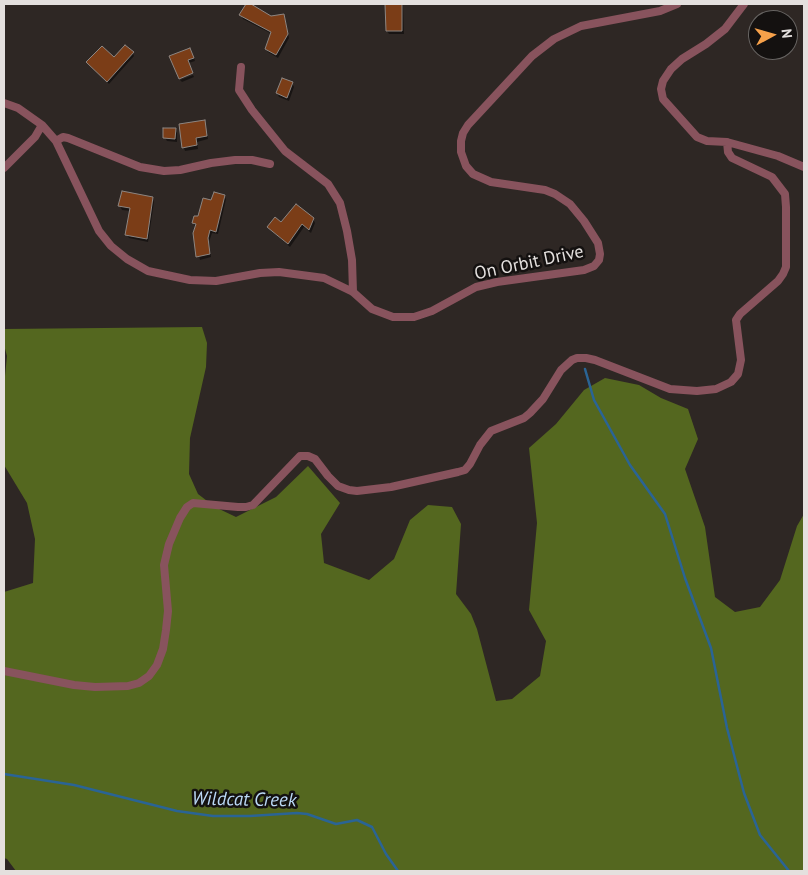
<!DOCTYPE html>
<html>
<head>
<meta charset="utf-8">
<style>
	body { margin:0 }
	#map { position:relative; width:808px; height:875px; overflow:hidden; background:#2e2724; font-family:"PT Sans",sans-serif }
	canvas { display:block }
	.frame { position:absolute; inset:0; border:5px solid #e4e0de; pointer-events:none }
	.north { position:absolute; left:748px; top:10px; width:50px; height:50px; box-sizing:border-box; background:#141110; border:1px solid #676462; border-radius:50%; rotate:84deg; font-size:14px; font-weight:700; line-height:20px; text-align:center; color:#e4e0de }
	.north::after { content:''; display:block; margin:auto; width:18px; height:22px; background:#f7a14a; clip-path:polygon(50% 0,100% 100%,50% 72%,0 100%) }
</style>
</head>
<body>
<div id="map">
<canvas width="808" height="875"></canvas>
<div class="frame"></div>
<div class="north">N</div>
</div>
<script>
const ctx = document.querySelector('canvas').getContext('2d');
ctx.lineJoin = 'round';
function fill(path, color) { ctx.fillStyle = color; ctx.fill(path, 'evenodd'); }
const shape = rows => new Path2D(rows.map(r => 'M' + r).join(''));
function stroke(path, color, width, dash) { ctx.strokeStyle = color; ctx.lineWidth = width; ctx.lineCap = dash ? 'butt' : 'round'; ctx.setLineDash(dash || []); ctx.stroke(path); }
function drawText(font, color, halo, rows, align = 'center') {
  ctx.font = font + ' "PT Sans",sans-serif'; ctx.lineWidth = 5; ctx.setLineDash([]); ctx.textBaseline = 'middle'; ctx.strokeStyle = halo; ctx.fillStyle = color; for (const [text, x, y, turn = 0] of rows) {
    ctx.save(); ctx.translate(x, y); ctx.rotate((+turn || 0) * Math.PI / 180); ctx.textAlign = isNaN(turn) ? turn : align; if (halo) ctx.strokeText(text, 0, 0); ctx.fillText(text, 0, 0); ctx.restore();
  }
}
fill(shape([
	[202,327,207,343,206,367,190,438,189,474,198,494,215,507,236,517,276,497,308,466,340,503,321,534,324,563,369,580,394,559,410,520,428,505,452,507,461,524,456,594,471,614,477,629,496,701,512,699,540,676,546,641,529,610,537,523,529,448,556,424,584,390,605,378,639,385,661,398,688,409,698,439,685,469,705,527,715,597,735,612,760,607,780,580,797,526,804,514,804,871,16,871,7,859,4,858,4,592,33,583,35,539,27,503,4,465,4,386,7,356,4,345,4,329]
]), '#54671f');
fill(shape([
	[247,4,271,17,283,15,285,19,289,38,278,58,268,52,266,49,272,34,243,19,241,15],
	[387,4,403,4,404,34,389,34,387,31],
	[133,53,134,56,109,84,88,62,114,59],
	[192,53,195,61,189,63,179,78],
	[193,75,194,77,182,82,180,80],
	[292,83,294,87,289,101,279,97,277,93],
	[204,121,208,139,197,142,198,149,185,151,184,148,181,125],
	[175,130,177,133,177,142,167,141,165,138],
	[224,196,226,199,218,234,212,233,209,242,211,257,200,260,194,233,196,227,193,223,212,202],
	[152,198,154,202,148,242,129,238,127,235,131,211,122,210,120,206],
	[313,219,315,223,311,233,304,227,290,247,271,230]
]), '#0007');
stroke(shape([
	[585,369,594,400,630,465,665,514,685,578,711,648,727,728,744,793,760,835,789,871],
	[4,774,74,785,177,811,213,816,250,816,297,813,307,814,336,824,357,820,372,827,386,854,398,871]
]), '#2a6495', 2.5);
const building = shape([
	[246,4,251,4,271,16,284,14,288,34,276,55,265,49,271,32,239,15,246,4],
	[385,4,402,4,402,31,386,31,385,4],
	[125,45,134,52,107,82,86,62,102,46,114,57,125,45],
	[190,48,194,58,188,60,193,73,179,79,169,56,190,48],
	[282,78,293,82,287,98,276,93,282,78],
	[205,120,207,136,196,138,197,145,182,148,179,124,205,120],
	[163,128,176,128,175,139,163,138,163,128],
	[122,191,153,197,147,239,125,235,130,208,118,206,122,191],
	[214,192,225,195,216,232,210,230,208,238,210,254,196,257,193,233,196,224,192,223,194,216,198,216,203,198,211,200,214,192],
	[296,204,314,218,309,230,302,224,288,244,267,227,275,217,281,222,296,204]
]);
fill(building, '#7b3d17');
stroke(building, '#8d8682', 1);
stroke(shape([
	[744,4,725,29,706,44,682,59,671,69,663,81,661,89,663,99,697,137,707,141,727,142,778,156,804,167],
	[241,67,239,90,252,110,285,151,328,184,340,203,347,231,352,260,353,292],
	[4,103,18,108,42,125,56,141,99,231,111,246,127,259,148,271,190,280,216,281,260,273,279,272,324,278,353,292,372,309,393,317,414,317,432,311,476,287,497,282,584,270,594,266,599,260,600,254,598,243,584,221,570,204,555,194,545,190,491,182,473,174,466,166,461,152,461,141,463,133,468,125,532,56,554,39,581,26,660,11,677,4],
	[56,141,63,137,68,138,140,167,164,171,180,170,211,163,235,160,252,160,270,164],
	[4,168,35,137,42,125],
	[4,671,74,685,95,687,128,686,139,683,149,676,157,665,163,649,166,630,168,611,164,565,169,544,180,518,187,507,193,503,238,507,246,507,253,505,300,456,308,456,315,459,328,476,338,486,349,490,357,491,391,487,458,472,465,470,470,464,480,445,491,431,524,418,530,413,543,399,561,370,572,360,577,358,586,358,595,360,670,389,697,391,716,389,731,382,738,374,741,360,736,320,740,314,778,281,783,274,786,267,786,207,785,194,772,177,732,158,728,152,727,142]
]), '#88535d', 8);
drawText('18px', '#e4e0de', '#141110', [
	["On Orbit Drive",529,263,-12]
]);
drawText('italic 19px', '#bad8f5', '#141110', [
	["Wildcat Creek",244,800,1]
]);
</script>
</body>
</html>
